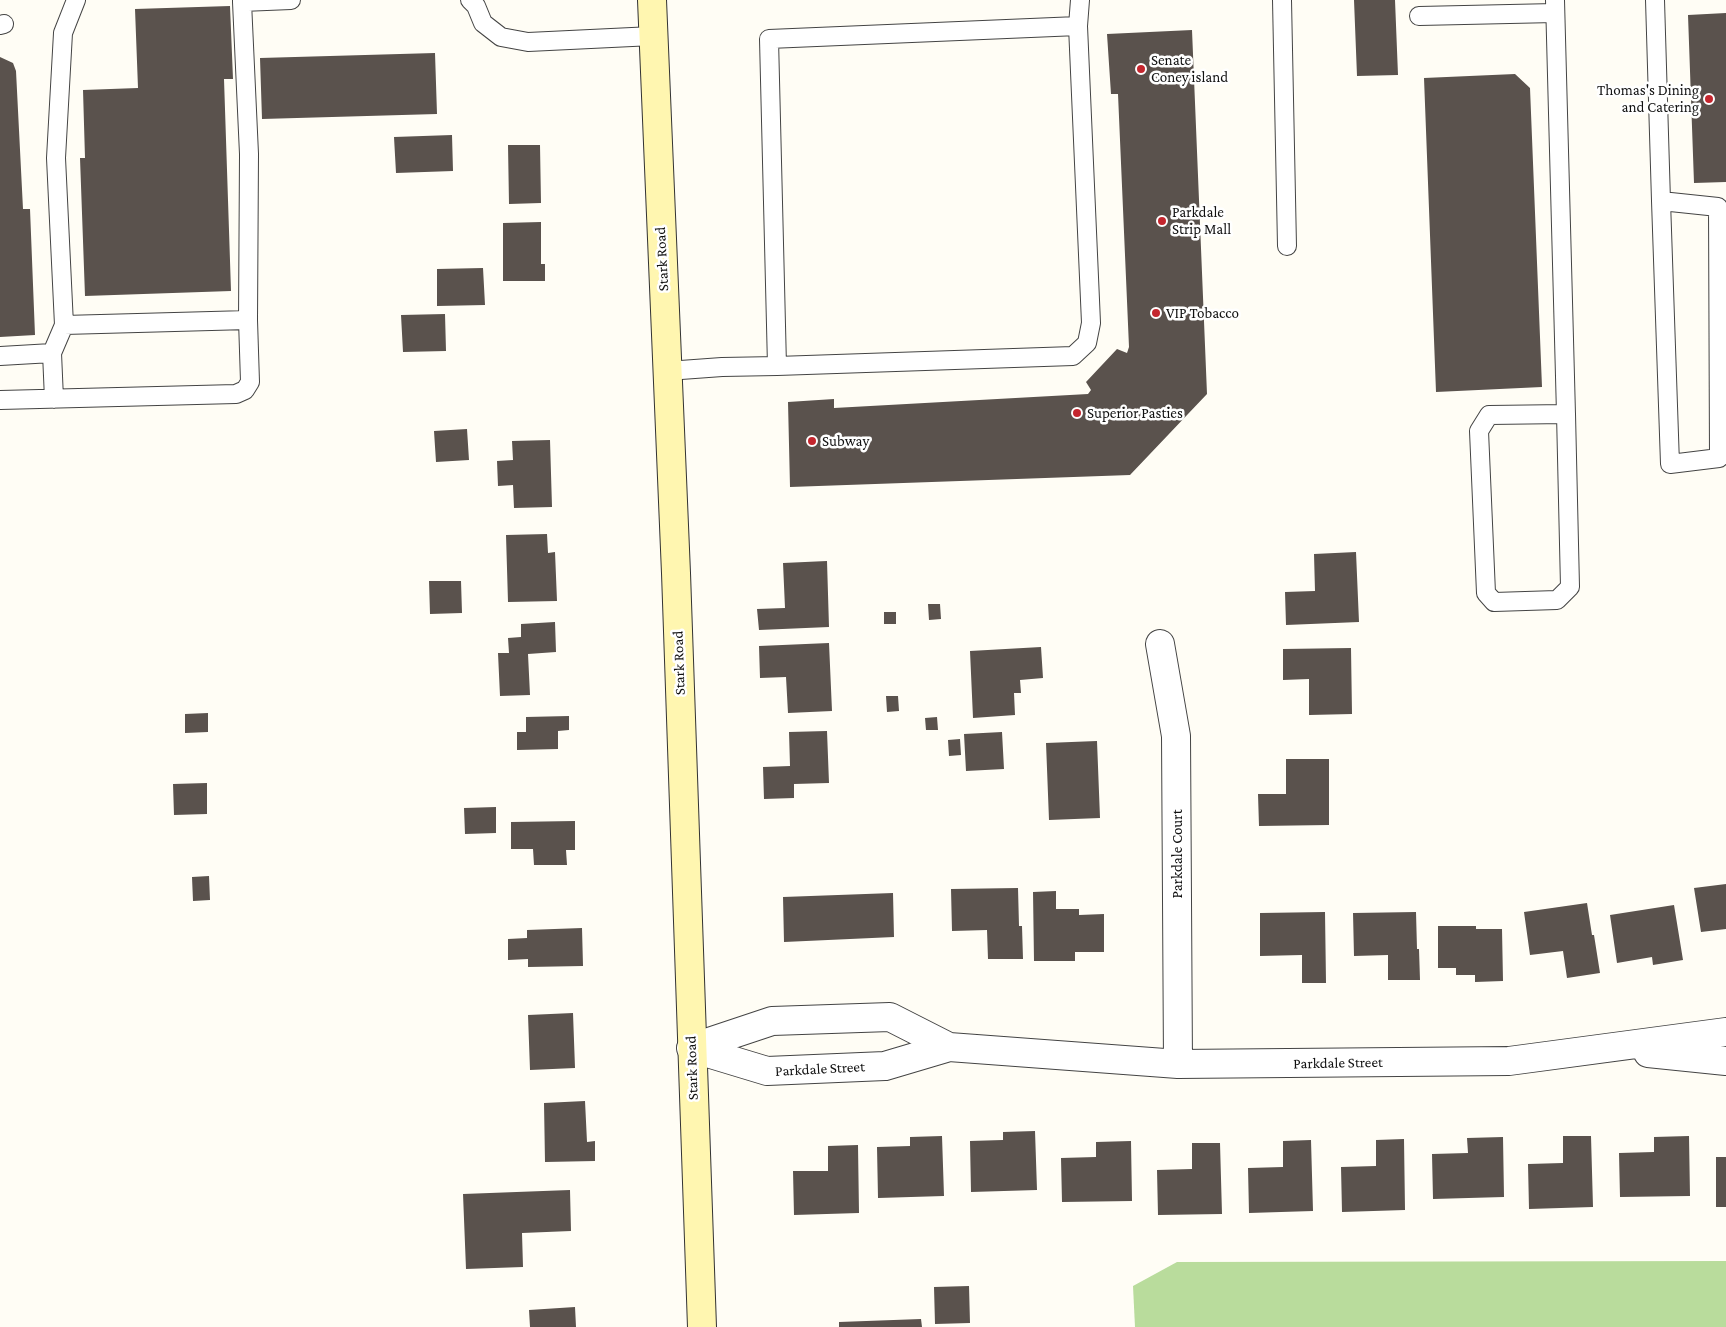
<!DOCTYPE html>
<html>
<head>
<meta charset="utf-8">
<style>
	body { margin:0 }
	canvas { display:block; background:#fffdf5 }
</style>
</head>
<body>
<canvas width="1726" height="1327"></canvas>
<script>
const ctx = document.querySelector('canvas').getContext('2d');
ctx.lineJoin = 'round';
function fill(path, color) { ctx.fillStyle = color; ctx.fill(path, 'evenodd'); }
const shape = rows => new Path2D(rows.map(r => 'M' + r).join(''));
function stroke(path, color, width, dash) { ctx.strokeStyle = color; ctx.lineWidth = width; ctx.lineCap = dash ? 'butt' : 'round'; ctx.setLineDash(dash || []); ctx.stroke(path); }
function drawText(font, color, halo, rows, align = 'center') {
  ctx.font = font + ' "Crimson Pro",serif'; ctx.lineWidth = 5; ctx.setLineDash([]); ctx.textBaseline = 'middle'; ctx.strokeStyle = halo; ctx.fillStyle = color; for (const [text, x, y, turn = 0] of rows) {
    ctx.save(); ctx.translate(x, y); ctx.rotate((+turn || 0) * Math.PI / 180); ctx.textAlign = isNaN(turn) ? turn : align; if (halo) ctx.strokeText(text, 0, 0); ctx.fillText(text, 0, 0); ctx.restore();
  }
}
fill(shape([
	[1726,1261,1726,1327,1135,1327,1133,1286,1177,1262]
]), '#b9dc9c');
fill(shape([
	[1354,0,1395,0,1398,75,1357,76],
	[230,6,233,79,224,79,231,291,85,296,80,158,85,158,83,90,138,88,135,9],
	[1726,13,1726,182,1694,183,1688,15],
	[1192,30,1207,394,1130,475,790,487,788,402,834,399,834,408,1088,394,1091,390,1086,382,1117,349,1127,353,1129,347,1118,94,1111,94,1107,34],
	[435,53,437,114,262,119,260,58],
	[0,57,13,63,16,71,23,209,30,209,35,335,0,337],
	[1515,74,1530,88,1542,387,1436,392,1424,78],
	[452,135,453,171,396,173,394,137],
	[508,145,540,145,541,203,509,204],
	[541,222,541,264,545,264,545,281,503,281,503,223],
	[483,268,485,305,437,306,437,269],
	[445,314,446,351,403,352,401,315],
	[467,429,469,460,436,462,434,431],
	[550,440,552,507,514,508,513,485,498,486,497,461,513,460,512,441],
	[547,534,548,553,555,552,557,601,508,602,506,535],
	[1356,552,1359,622,1286,625,1285,592,1315,591,1314,554],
	[827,561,829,627,759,630,757,609,785,608,783,563],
	[429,581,461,581,462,613,430,614],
	[928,604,940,604,941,619,929,620],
	[884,612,896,612,896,624,884,624],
	[555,622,556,652,528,654,530,695,500,696,498,653,509,653,508,638,521,637,521,624],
	[829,643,832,711,788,713,786,677,760,678,759,646],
	[1041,647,1043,678,1020,680,1021,693,1014,693,1015,715,973,718,970,651],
	[1351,648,1352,714,1309,715,1309,679,1283,680,1283,649],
	[886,696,898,696,899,711,887,712],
	[208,713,208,732,185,733,185,714],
	[569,716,569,730,558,731,558,749,517,750,517,732,526,732,526,717],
	[937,717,938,730,926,730,925,718],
	[827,731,829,783,794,784,794,798,764,799,763,767,790,766,789,732],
	[1002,732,1004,769,966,771,964,734],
	[960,739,961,755,949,756,948,740],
	[1097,741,1100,818,1049,820,1046,743],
	[1286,759,1329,759,1329,825,1259,826,1258,794,1286,794],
	[207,783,207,814,174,815,173,784],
	[496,807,496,833,465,834,464,808],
	[575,821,575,850,566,850,567,865,534,865,533,849,511,849,511,822],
	[209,876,210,900,193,901,192,877],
	[1726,884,1726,929,1701,932,1694,888],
	[1018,888,1019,926,1022,926,1023,959,988,959,987,930,952,931,951,889],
	[1056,891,1056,909,1079,909,1079,915,1104,914,1104,952,1075,952,1075,961,1034,961,1033,892],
	[893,893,894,937,784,942,783,897],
	[1587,903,1592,935,1594,935,1600,973,1567,978,1563,951,1530,955,1524,912],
	[1674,905,1683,960,1653,965,1652,957,1617,963,1610,915],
	[1325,912,1326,983,1302,983,1302,955,1260,956,1260,913],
	[1416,912,1417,949,1419,949,1420,980,1388,980,1388,955,1354,956,1353,913],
	[1438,926,1476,926,1476,929,1502,929,1503,981,1475,982,1475,975,1456,975,1456,968,1438,968],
	[582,928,583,966,528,967,528,959,508,960,508,939,527,938,527,930],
	[573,1013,575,1068,530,1070,528,1015],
	[585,1101,587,1142,595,1141,595,1161,545,1162,544,1103],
	[1035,1131,1037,1190,971,1192,970,1141,1003,1140,1003,1132],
	[942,1136,944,1196,878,1198,877,1147,910,1146,910,1137],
	[1563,1136,1591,1136,1593,1207,1529,1209,1528,1164,1563,1163],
	[1689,1136,1690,1196,1620,1197,1619,1153,1654,1152,1654,1137],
	[1503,1137,1504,1197,1433,1199,1432,1154,1468,1153,1467,1138],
	[1404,1139,1405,1210,1342,1212,1341,1167,1376,1166,1376,1140],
	[1311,1140,1313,1211,1249,1213,1248,1168,1283,1167,1283,1141],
	[1131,1141,1132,1201,1062,1202,1061,1158,1096,1157,1096,1142],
	[1192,1143,1220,1143,1222,1214,1158,1215,1157,1170,1192,1169],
	[858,1145,859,1213,794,1215,793,1171,828,1171,828,1146],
	[1716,1157,1726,1157,1726,1207,1716,1207],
	[570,1190,571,1231,522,1233,523,1267,466,1269,463,1194],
	[969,1286,970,1323,935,1324,934,1287],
	[575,1307,576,1327,530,1327,529,1310],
	[921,1319,922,1327,839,1327,839,1322]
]), '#5a524d');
const lane = shape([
	[242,0,242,2,291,0],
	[470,0,476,6,483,23,501,37,528,42,653,36],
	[1282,0,1287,246],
	[1555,0,1566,414,1570,587,1557,600,1494,602,1486,593,1479,431,1489,415,1566,414],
	[1655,0,1661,201,1670,464,1719,458,1718,207,1661,201],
	[1419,16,1555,13],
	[0,25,4,24],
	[64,325,248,320,249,154,242,2],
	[52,353,54,399],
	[0,356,52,353,64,325,56,158,63,33,76,0],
	[777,366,1073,356,1087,343,1091,323,1078,26],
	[667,371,722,367,777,366,769,39,1078,26,1080,0],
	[0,400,236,394,245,390,250,382,248,320]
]);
const street = shape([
	[1160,644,1176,736,1178,1064],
	[691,1048,767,1071,885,1066,949,1047,1178,1064,1509,1061,1726,1032],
	[691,1048,772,1021,890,1017,949,1047],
	[1648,1053,1726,1061]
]);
const secondary = shape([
	[652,0,676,573,702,1327]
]);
stroke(lane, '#444', 20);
stroke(street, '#444', 30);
stroke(secondary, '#333', 30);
stroke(lane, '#fff', 18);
stroke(street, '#fff', 28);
stroke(secondary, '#fff6b0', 28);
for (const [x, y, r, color] of [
	[1141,69,5,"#c4262e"],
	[1709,99,5,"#c4262e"],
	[1162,221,5,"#c4262e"],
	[1156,313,5,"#c4262e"],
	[1077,413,5,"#c4262e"],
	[812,441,5,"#c4262e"]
]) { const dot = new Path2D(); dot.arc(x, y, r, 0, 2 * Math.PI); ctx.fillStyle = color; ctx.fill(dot); stroke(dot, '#fff', 2); }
drawText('15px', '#111', '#fff', [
	["Senate",1151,60],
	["Coney island",1151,77],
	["Thomas's Dining",1699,90,"right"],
	["and Catering",1699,107,"right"],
	["Parkdale",1172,212],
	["Strip Mall",1172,229],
	["VIP Tobacco",1166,313],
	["Superior Pasties",1087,413],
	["Subway",822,441]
], 'left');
drawText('15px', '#111', '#fff', [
	["Stark Road",662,259,-93],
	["Stark Road",679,663,-92],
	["Parkdale Court",1177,854,-90],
	["Parkdale Street",1338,1063,-1],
	["Stark Road",692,1068,-92],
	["Parkdale Street",820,1069,-3]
]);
</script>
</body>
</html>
